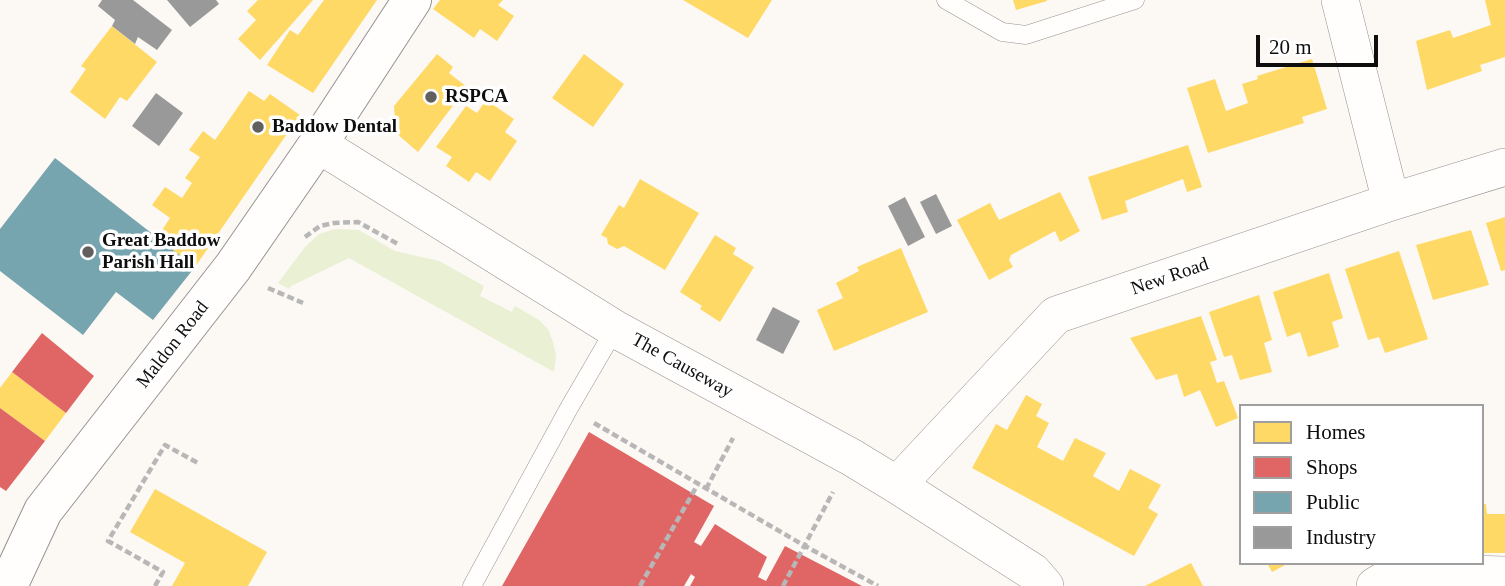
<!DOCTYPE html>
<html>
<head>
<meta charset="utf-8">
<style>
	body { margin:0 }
	#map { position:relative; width:1505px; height:586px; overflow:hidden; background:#fcf8f4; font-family:"Times New Roman",serif }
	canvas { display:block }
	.legend { position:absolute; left:1239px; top:404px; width:245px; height:161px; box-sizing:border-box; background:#fff; border:2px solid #9f9f9f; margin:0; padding:9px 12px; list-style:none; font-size:21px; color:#0e0e0e }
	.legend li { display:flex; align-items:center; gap:14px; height:35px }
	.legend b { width:35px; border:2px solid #9f9f9f }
	.scale { position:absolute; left:1256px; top:35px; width:122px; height:32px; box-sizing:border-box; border:4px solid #0e0e0e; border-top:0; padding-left:9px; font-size:21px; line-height:24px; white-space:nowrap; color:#0e0e0e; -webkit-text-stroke:5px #fff; paint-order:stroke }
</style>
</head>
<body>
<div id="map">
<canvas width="1505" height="586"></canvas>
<ul class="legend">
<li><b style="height:19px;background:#ffd966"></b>Homes</li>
<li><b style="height:19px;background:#e06666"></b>Shops</li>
<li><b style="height:19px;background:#76a5af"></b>Public</li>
<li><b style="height:19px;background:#999"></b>Industry</li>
</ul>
<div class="scale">20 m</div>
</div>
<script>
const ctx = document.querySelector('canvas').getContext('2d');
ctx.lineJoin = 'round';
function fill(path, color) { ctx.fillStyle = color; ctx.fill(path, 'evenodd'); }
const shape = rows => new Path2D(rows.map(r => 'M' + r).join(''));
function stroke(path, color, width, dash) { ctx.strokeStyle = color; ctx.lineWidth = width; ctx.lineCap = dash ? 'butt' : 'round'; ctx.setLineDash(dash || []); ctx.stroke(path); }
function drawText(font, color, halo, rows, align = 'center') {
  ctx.font = font + ' "Times New Roman",serif'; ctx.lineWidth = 7; ctx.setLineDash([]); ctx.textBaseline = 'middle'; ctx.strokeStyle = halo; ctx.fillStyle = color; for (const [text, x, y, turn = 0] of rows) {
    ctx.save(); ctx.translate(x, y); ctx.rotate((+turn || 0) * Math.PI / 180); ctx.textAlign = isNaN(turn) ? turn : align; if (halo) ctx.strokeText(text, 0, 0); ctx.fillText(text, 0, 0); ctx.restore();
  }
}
fill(shape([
	[335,229,359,230,395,251,439,261,484,286,480,296,512,312,515,306,539,320,548,329,553,342,556,355,554,372,349,258,291,286,289,289,278,283,305,247,319,234]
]), '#eaf0d4');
fill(shape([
	[258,0,313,0,260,60,238,39,256,20,247,11],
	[324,0,377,0,313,93,267,65,290,30,298,35],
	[440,0,503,0,498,5,514,16,497,41,480,29,474,38,433,9],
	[683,0,772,0,748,38],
	[1013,0,1047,0,1047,1,1016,10],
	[1485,0,1505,0,1505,57,1480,65,1482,71,1427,90,1416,41,1450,30,1453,38,1491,25],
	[112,26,157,62,127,101,120,97,105,119,70,92,86,69,81,66],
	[437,54,453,67,449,73,467,87,418,152,396,133,394,106],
	[584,54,624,84,593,127,552,98],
	[1312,59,1327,109,1302,117,1304,123,1208,153,1187,88,1215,79,1226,111,1248,103,1242,84,1258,79,1257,76],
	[249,91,264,101,270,94,300,115,195,267,157,238,170,218,152,205,165,187,182,198,192,183,185,178,200,157,189,150,203,131,215,140],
	[486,100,514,119,505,132,517,141,490,181,476,172,469,182,446,166,452,157,436,147,466,106,477,113],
	[1188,145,1202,187,1187,192,1183,179,1125,201,1128,212,1102,220,1088,177],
	[640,179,699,213,665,270,624,246,617,249,608,244,607,238,601,235,619,205,624,208],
	[1060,192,1080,231,1060,242,1055,231,1011,255,1009,260,1013,267,989,280,957,220,990,203,999,220],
	[1505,217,1505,270,1501,271,1486,223],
	[1471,230,1489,285,1433,300,1416,245],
	[715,235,736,248,733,254,754,267,720,322,700,309,702,306,680,292],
	[901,248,928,312,834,351,817,310,843,298,836,283,859,271,857,267],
	[1399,251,1428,339,1385,353,1379,337,1368,340,1345,269],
	[1329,273,1343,318,1332,322,1339,347,1308,357,1300,332,1287,337,1273,292],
	[1259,295,1272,340,1264,343,1272,372,1240,380,1232,355,1224,357,1209,312],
	[1201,316,1217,360,1210,362,1217,383,1224,381,1238,418,1216,427,1200,390,1184,397,1177,374,1156,380,1130,338],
	[12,372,66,413,45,441,0,408,0,388],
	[1026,395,1042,404,1036,416,1049,423,1037,447,1063,461,1075,438,1106,453,1093,476,1119,491,1130,469,1161,485,1148,508,1158,514,1134,556,972,468,996,424,1007,430],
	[155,489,267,552,248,586,172,586,185,563,130,532],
	[1482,504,1486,504,1487,514,1505,514,1505,553,1482,553],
	[1191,563,1203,586,1145,586],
	[1267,563,1289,563,1272,572]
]), '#ffd966');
fill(shape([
	[42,333,94,376,66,413,12,372],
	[0,408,45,441,6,491,0,487],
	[589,432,714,506,694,542,701,546,715,524,767,557,758,577,766,581,785,546,862,586,690,586,695,577,691,574,684,586,502,586]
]), '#e06666');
fill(shape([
	[55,158,195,267,153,320,116,292,83,335,0,271,0,229]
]), '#76a5af');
fill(shape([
	[102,0,133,0,172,30,157,50,138,37,135,44,112,26,115,20,98,6],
	[167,0,216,0,219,4,190,27],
	[156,93,183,113,159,146,132,126],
	[936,194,952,226,936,234,920,202],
	[905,197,925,237,908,246,888,206],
	[773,307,800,321,783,354,756,340]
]), '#999');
const service = shape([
	[946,0,1002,32,1026,35,1135,0],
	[472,586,569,408,615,329]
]);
const minor = shape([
	[1340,0,1391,202],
	[318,144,615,329,851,457,897,485,1033,572,1045,586],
	[897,485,1056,315,1391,202,1505,167],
	[1375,586,1398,572,1505,575]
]);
const tertiary = shape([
	[8,586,43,511,233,267,318,144,412,0]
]);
stroke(service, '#959392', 19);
stroke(minor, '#959392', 38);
stroke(tertiary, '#959392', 40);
stroke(shape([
	[305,237,320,226,334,223,358,222,398,244],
	[268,288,303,303],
	[594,423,805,546,878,586],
	[706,489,733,438],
	[155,586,163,572,108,541,165,445,198,463],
	[640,586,698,484],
	[783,586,833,492]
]), '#b8b7b7', 4.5, [7, 3.5]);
stroke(service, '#fffefd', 18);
stroke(minor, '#fffefd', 37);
stroke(tertiary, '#fffefd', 38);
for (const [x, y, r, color] of [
	[431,97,7,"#61605e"],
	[258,127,7,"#61605e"],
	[88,252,7,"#61605e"]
]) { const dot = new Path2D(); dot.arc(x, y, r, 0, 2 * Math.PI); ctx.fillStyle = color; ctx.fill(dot); stroke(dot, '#fff', 2.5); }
drawText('bold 19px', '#0e0e0e', '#fff', [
	["RSPCA",445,97],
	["Baddow Dental",272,127],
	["Great Baddow",102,241],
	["Parish Hall",102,263]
], 'left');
drawText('19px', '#0e0e0e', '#fff', [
	["New Road",1170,277,-19],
	["Maldon Road",173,345,-52],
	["The Causeway",682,366,29]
]);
</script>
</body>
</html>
